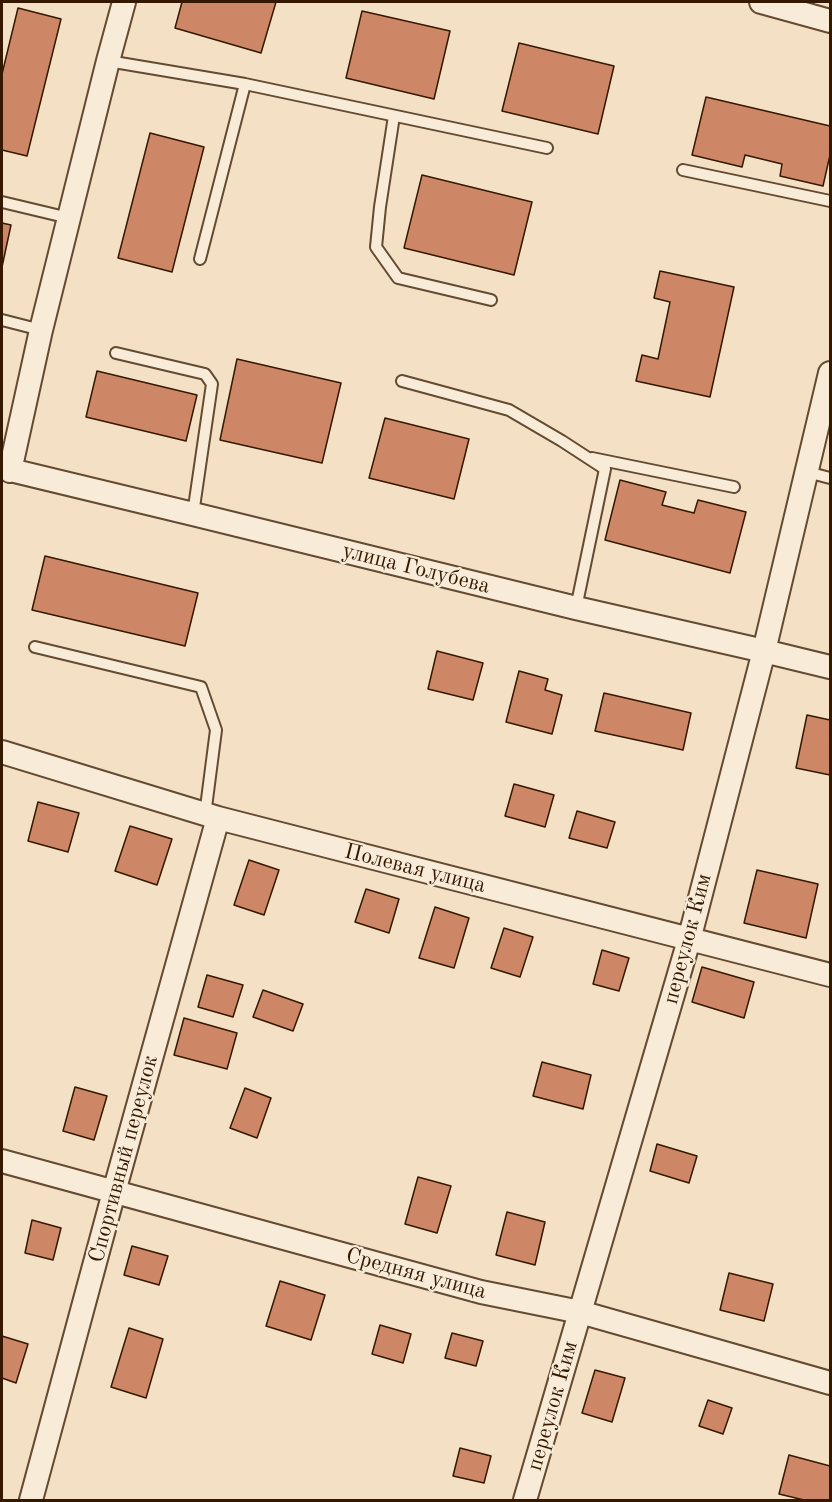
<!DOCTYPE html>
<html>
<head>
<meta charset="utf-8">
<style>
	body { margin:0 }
	#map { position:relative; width:832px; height:1502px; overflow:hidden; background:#f4e1c5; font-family:"Old Standard TT",serif }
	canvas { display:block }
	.frame { position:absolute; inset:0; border:3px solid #341800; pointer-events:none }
</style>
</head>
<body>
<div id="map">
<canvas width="832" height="1502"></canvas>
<div class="frame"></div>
</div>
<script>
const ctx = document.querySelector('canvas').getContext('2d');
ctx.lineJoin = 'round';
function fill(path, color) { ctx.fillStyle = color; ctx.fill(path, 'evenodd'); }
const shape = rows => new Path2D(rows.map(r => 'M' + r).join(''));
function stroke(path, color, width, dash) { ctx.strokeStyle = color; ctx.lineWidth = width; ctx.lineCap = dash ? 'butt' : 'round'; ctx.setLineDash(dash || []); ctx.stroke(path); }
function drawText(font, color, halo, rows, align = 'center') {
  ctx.font = font + ' "Old Standard TT",serif'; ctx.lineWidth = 4.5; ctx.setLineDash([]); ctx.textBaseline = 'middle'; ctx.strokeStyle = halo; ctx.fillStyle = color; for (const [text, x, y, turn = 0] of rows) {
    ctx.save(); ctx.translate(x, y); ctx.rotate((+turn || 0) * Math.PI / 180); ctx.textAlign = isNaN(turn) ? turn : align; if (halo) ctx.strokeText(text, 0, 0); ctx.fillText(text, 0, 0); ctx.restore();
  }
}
const building = shape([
	[182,2,276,2,261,53,175,28,182,2],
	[18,8,61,19,27,156,2,150,2,74,18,8],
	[362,11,450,31,434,99,346,78,362,11],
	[519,43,614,66,598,134,502,111,519,43],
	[706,97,830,126,830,155,823,186,780,176,782,164,745,155,742,167,692,155,706,97],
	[150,133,204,147,172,272,118,258,150,133],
	[422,175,532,202,514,275,404,248,422,175],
	[2,223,11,225,2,267,2,223],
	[660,271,734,287,710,397,636,381,642,355,658,359,670,302,654,298,660,271],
	[237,359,341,383,322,463,220,440,237,359],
	[97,371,197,395,186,441,86,417,97,371],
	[385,418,469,439,454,499,369,478,385,418],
	[620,480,666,492,662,505,694,513,698,500,746,512,730,573,605,540,620,480],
	[45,556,198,593,185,646,32,610,45,556],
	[437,651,483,663,473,700,428,689,437,651],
	[519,671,548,679,545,690,562,695,552,734,506,722,519,671],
	[604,693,691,713,683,750,595,731,604,693],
	[807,715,830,720,830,775,796,768,807,715],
	[514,784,554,795,545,827,505,816,514,784],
	[38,802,79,813,68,852,28,841,38,802],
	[577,811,615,822,607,848,569,838,577,811],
	[130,826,172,839,157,885,115,871,130,826],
	[249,860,279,870,264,915,234,905,249,860],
	[757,870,818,884,806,938,744,923,757,870],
	[366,889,399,899,389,933,355,922,366,889],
	[435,907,469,918,454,968,419,958,435,907],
	[504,928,533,937,520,977,491,968,504,928],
	[602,950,629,958,619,991,593,984,602,950],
	[702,967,754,982,744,1018,692,1002,702,967],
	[207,975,243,985,233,1017,198,1007,207,975],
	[263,990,303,1004,293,1031,253,1017,263,990],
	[184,1018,237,1033,227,1069,174,1055,184,1018],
	[542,1062,591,1075,583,1109,533,1096,542,1062],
	[75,1087,107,1096,94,1140,63,1131,75,1087],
	[245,1088,271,1098,257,1138,230,1128,245,1088],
	[657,1144,697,1156,689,1183,650,1171,657,1144],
	[418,1177,451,1186,437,1233,405,1224,418,1177],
	[507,1212,545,1222,535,1265,496,1255,507,1212],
	[32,1220,61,1228,53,1260,25,1253,32,1220],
	[132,1246,168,1256,159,1285,124,1275,132,1246],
	[729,1273,773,1284,764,1321,720,1310,729,1273],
	[280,1281,325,1295,311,1340,266,1326,280,1281],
	[380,1325,411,1334,403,1363,372,1354,380,1325],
	[129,1328,163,1339,146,1398,111,1387,129,1328],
	[452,1333,483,1341,476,1366,445,1358,452,1333],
	[2,1336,28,1344,16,1383,2,1378,2,1336],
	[595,1370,625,1378,612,1422,582,1413,595,1370],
	[708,1400,732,1408,723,1434,699,1426,708,1400],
	[460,1448,491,1456,484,1483,453,1476,460,1448],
	[789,1455,830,1466,830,1500,804,1500,779,1494,789,1455]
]);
fill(building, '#ce8766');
stroke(building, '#341800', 1.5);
const service = shape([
	[108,61,245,84,547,148],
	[394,116,380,207,376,247,398,278,491,300],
	[683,170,830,201],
	[2,202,69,218],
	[200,259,245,84],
	[2,320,41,330],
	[116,353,205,374,212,384,193,514],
	[402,381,509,410,562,441,605,469,576,608],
	[592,458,734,487],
	[807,472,830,478],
	[35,647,201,687,216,730,205,815]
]);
const minor = shape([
	[761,2,830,21],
	[2,468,193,514,576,608,764,651,830,667],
	[10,471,41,330,108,61,124,2],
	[2,752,218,818,830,975],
	[2,1161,481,1292,580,1312,830,1383],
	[31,1500,114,1192,218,818],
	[525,1500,689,940,764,651,830,373]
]);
stroke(service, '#644a31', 14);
stroke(minor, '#644a31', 26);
stroke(service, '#f8ecd9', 10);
stroke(minor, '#f8ecd9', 22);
drawText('22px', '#341800', '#f8ecd9', [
	["улица Голубева",416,569,14],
	["Полевая улица",415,869,14],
	["переулок Ким",688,939,-75],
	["Спортивный переулок",124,1159,-75],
	["Средняя улица",416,1274,15],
	["переулок Ким",553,1406,-74]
]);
</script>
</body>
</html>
